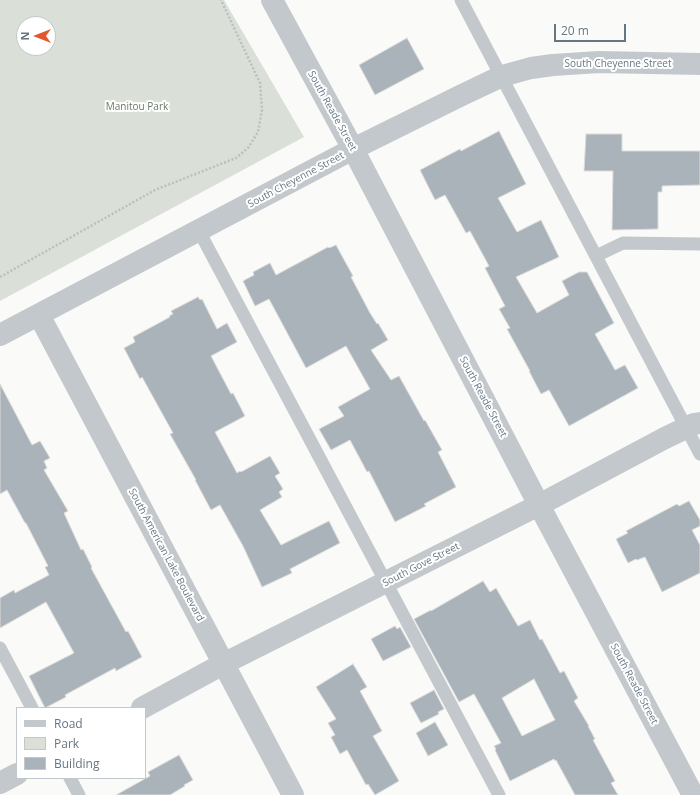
<!DOCTYPE html>
<html>
<head>
<meta charset="utf-8">
<style>
	body { margin:0 }
	#map { position:relative; width:700px; height:795px; overflow:hidden; background:#fafaf8; font-family:"Open Sans",sans-serif }
	canvas { display:block }
	.legend { position:absolute; left:16px; top:707px; width:130px; height:72px; box-sizing:border-box; background:#fff; border:1px solid #c1c8cd; margin:0; padding:5px 7px; list-style:none; font-size:12px; color:#657683 }
	.legend li { display:flex; align-items:center; gap:8px; height:20px }
	.legend b { width:20px; border:1px solid #c1c8cd }
	.north { position:absolute; left:16px; top:16px; width:40px; height:40px; box-sizing:border-box; background:#fff; border:1px solid #c1c8cd; border-radius:50%; rotate:270deg; font-size:11px; font-weight:700; line-height:16px; text-align:center; color:#657683 }
	.north::after { content:''; display:block; margin:auto; width:14px; height:18px; background:#e4572e; clip-path:polygon(50% 0,100% 100%,50% 72%,0 100%) }
	.scale { position:absolute; left:554px; top:24px; width:72px; height:18px; box-sizing:border-box; border:2px solid #657683; border-top:0; padding-left:5px; font-size:12px; line-height:14px; white-space:nowrap; color:#657683; -webkit-text-stroke:3px #fff; paint-order:stroke }
</style>
</head>
<body>
<div id="map">
<canvas width="700" height="795"></canvas>
<ul class="legend">
<li><b style="height:5px;background:#c3c8cc"></b>Road</li>
<li><b style="height:11px;background:#dadfd7"></b>Park</li>
<li><b style="height:11px;background:#aab3b9"></b>Building</li>
</ul>
<div class="north">N</div>
<div class="scale">20 m</div>
</div>
<script>
const ctx = document.querySelector('canvas').getContext('2d');
ctx.lineJoin = 'round';
function fill(path, color) { ctx.fillStyle = color; ctx.fill(path, 'evenodd'); }
const shape = rows => new Path2D(rows.map(r => 'M' + r).join(''));
function stroke(path, color, width, dash) { ctx.strokeStyle = color; ctx.lineWidth = width; ctx.lineCap = dash ? 'butt' : 'round'; ctx.setLineDash(dash || []); ctx.stroke(path); }
function drawText(font, color, halo, rows, align = 'center') {
  ctx.font = font + ' "Open Sans",sans-serif'; ctx.lineWidth = 4; ctx.setLineDash([]); ctx.textBaseline = 'middle'; ctx.strokeStyle = halo; ctx.fillStyle = color; for (const [text, x, y, turn = 0] of rows) {
    ctx.save(); ctx.translate(x, y); ctx.rotate((+turn || 0) * Math.PI / 180); ctx.textAlign = isNaN(turn) ? turn : align; if (halo) ctx.strokeText(text, 0, 0); ctx.fillText(text, 0, 0); ctx.restore();
  }
}
fill(shape([
	[0,0,224,0,304,137,0,301],
	[24,24,48,24,48,48,24,48]
]), '#dadfd7');
const building = shape([
	[407,38,424,69,375,95,359,65,407,38],
	[499,131,526,184,498,198,517,232,541,220,559,257,516,277,537,313,569,295,562,281,579,272,587,272,614,323,595,334,615,370,625,365,638,388,569,426,549,390,541,394,529,371,530,371,507,329,510,328,499,309,505,306,485,268,489,266,470,231,466,233,445,195,435,200,420,170,460,149,461,151,499,131],
	[586,134,622,134,622,151,700,151,700,185,662,186,662,192,658,192,658,229,612,230,613,171,584,171,586,134],
	[336,245,353,276,351,277,370,313,377,324,378,323,388,340,371,350,391,380,399,376,424,421,425,420,442,450,438,452,456,487,424,504,426,506,395,522,369,471,367,472,350,440,331,450,319,429,344,416,338,407,370,389,346,346,306,368,269,299,255,306,243,281,254,275,253,272,270,263,276,275,328,247,329,248,336,245],
	[198,297,200,300,202,299,217,329,227,323,237,342,211,356,231,394,233,393,245,416,215,432,237,473,240,471,241,472,270,456,280,473,275,476,283,489,279,492,282,497,260,510,281,545,329,521,340,543,290,569,292,573,262,587,243,546,220,505,211,510,195,480,196,480,170,434,173,433,142,377,140,379,124,348,135,342,133,337,170,317,169,316,173,314,171,311,198,297],
	[0,384,32,445,40,441,50,458,44,461,47,468,44,470,68,511,64,513,81,550,83,549,92,567,91,568,126,632,128,631,142,657,116,671,115,668,65,695,66,697,45,708,29,676,74,653,46,602,0,628,0,598,14,590,15,593,49,575,45,567,48,566,26,523,25,523,7,490,0,494,0,384],
	[689,501,700,520,700,526,692,530,700,545,700,573,662,592,645,557,637,560,636,559,628,563,616,539,628,533,626,531,677,504,679,506,689,501],
	[483,581,490,592,496,588,518,626,530,620,540,640,542,639,560,673,564,671,578,698,574,701,589,726,588,726,595,739,593,740,615,781,611,783,618,795,575,795,556,760,555,761,554,759,510,781,495,750,496,749,494,746,501,743,474,694,459,702,414,619,431,610,431,611,483,581],
	[534,679,555,720,522,736,502,698,534,679],
	[395,626,397,629,400,627,411,647,383,661,371,639,395,626],
	[353,664,367,687,360,691,382,731,373,736,399,781,375,795,368,784,366,785,347,750,340,754,331,737,335,735,328,723,336,719,316,687,353,664],
	[434,690,444,709,438,712,439,714,421,723,410,703,434,690],
	[435,722,448,745,428,756,416,733,435,722],
	[179,755,193,780,184,785,185,786,170,795,116,795,150,776,148,772,179,755]
]);
fill(building, '#aab3b9');
stroke(building, '#dcdcda', 1);
stroke(shape([
	[0,277,155,190,236,158,248,148,258,132,262,110,260,83,221,0]
]), '#bbbfc2', 2.5, [2, 2]);
stroke(shape([
	[461,0,700,454],
	[199,231,499,795],
	[596,256,623,243,700,244],
	[0,648,32,708],
	[70,778,79,795]
]), '#c3c8cc', 13);
stroke(shape([
	[272,0,353,149,539,505,693,795],
	[39,315,293,795],
	[0,335,353,149,462,95,502,76,531,68,553,65,599,62,700,64],
	[142,708,223,664,539,505,665,438,694,424,700,423],
	[0,783,17,774]
]), '#c3c8cc', 22);
drawText('10px', '#657683', '#fff', [
	["South Cheyenne Street",618,64],
	["South Reade Street",332,111,61],
	["South Cheyenne Street",296,180,-28],
	["South Reade Street",483,397,62],
	["South American Lake Boulevard",166,555,62],
	["South Gove Street",421,565,-27],
	["South Reade Street",634,684,62]
]);
drawText('10px', '#687a64', '#fff', [
	["Manitou Park",137,107]
]);
</script>
</body>
</html>
